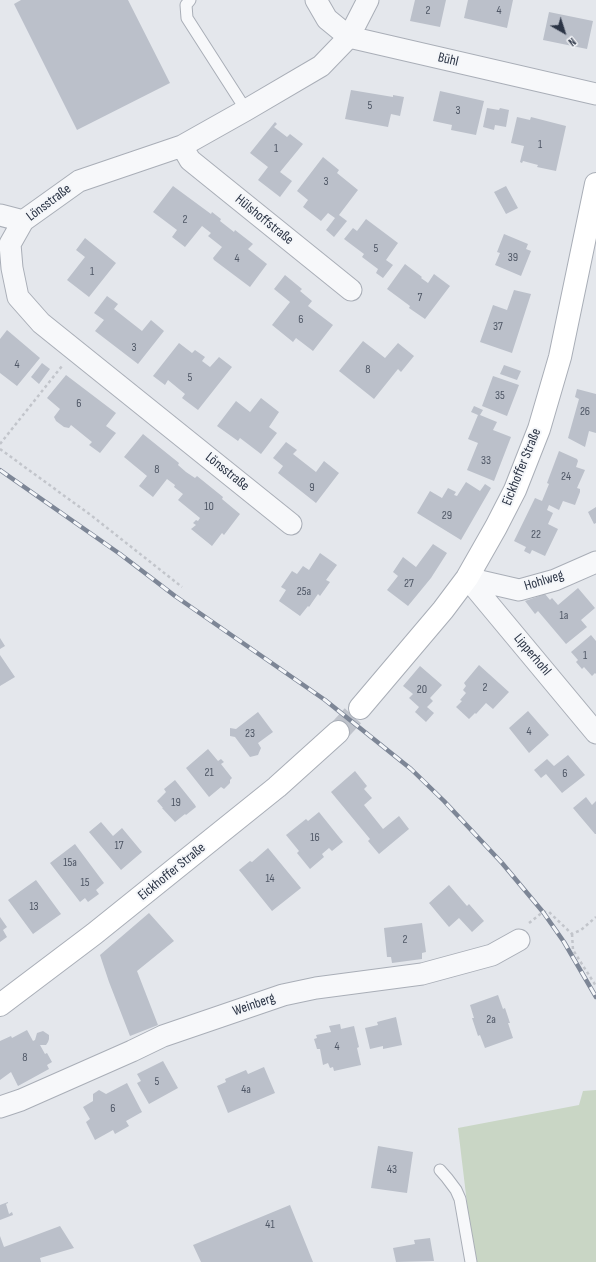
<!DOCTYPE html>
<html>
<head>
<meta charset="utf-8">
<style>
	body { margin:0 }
	#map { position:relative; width:596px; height:1262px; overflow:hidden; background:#e4e7ec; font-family:"Sofia Sans Condensed",sans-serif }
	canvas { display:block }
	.north { position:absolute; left:544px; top:12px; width:40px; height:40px; -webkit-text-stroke:3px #f4f6f9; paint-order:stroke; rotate:141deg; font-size:11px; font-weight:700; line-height:16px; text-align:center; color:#2b3445 }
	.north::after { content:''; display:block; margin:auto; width:14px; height:18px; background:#2b3445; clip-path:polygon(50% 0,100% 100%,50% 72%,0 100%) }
</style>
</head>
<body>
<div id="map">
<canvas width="596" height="1262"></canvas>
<div class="north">N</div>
</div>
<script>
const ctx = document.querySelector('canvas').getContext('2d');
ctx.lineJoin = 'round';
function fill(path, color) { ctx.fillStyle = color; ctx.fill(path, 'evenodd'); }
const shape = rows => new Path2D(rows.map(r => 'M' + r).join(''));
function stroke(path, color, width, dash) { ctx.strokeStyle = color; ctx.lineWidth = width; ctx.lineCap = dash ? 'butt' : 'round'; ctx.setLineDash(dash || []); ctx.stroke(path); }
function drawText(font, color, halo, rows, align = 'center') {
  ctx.font = font + ' "Sofia Sans Condensed",sans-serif'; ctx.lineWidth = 4; ctx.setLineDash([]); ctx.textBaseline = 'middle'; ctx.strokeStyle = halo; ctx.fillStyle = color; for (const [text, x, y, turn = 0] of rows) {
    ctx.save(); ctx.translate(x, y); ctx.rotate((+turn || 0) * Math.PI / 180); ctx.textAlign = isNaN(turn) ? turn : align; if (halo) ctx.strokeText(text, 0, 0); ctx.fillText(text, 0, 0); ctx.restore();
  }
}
fill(shape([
	[596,1090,596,1262,474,1262,458,1128,579,1105,583,1091]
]), '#c9d6c5');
fill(shape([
	[21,0,128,0,170,83,77,130,14,4],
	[415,0,446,0,440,27,410,21],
	[468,0,513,0,507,28,464,18],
	[549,12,593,21,587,49,543,40],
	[351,90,393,97,393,95,404,97,400,116,391,114,388,127,345,119],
	[440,91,484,101,476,135,451,130,452,125,433,121],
	[487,108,499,110,500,108,509,110,506,127,495,125,494,130,483,127],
	[517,117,530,120,531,117,566,126,556,171,537,167,538,165,523,161,522,163,520,162,524,146,511,143],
	[275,122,277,124,274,127,287,137,290,134,303,144,280,172,292,181,280,197,258,180,268,167,250,153],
	[323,157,339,170,337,173,358,190,339,215,347,221,334,237,326,230,335,218,328,213,321,221,303,207,308,200,297,191],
	[173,186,211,214,212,212,221,219,220,221,234,232,235,230,253,244,248,249,267,264,250,287,214,260,213,258,222,247,208,236,211,233,202,226,185,247,172,237,177,230,153,212],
	[506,186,518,208,506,214,494,192],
	[366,219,398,243,386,260,393,265,383,278,376,273,378,269,362,257,364,254,344,239,353,228,357,231],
	[504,234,528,244,526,249,531,251,521,276,495,265,500,253,497,252],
	[85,238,116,263,89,297,67,280,85,257,76,250],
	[405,264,422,277,421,278,428,283,434,274,450,286,425,319,409,308,410,306,387,289],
	[285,275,302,289,300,291,312,301,308,306,333,325,313,351,296,338,293,342,272,325,290,302,274,289],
	[514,290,531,294,512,353,480,342,493,305,507,310],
	[107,296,118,304,114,309,142,331,151,320,164,331,138,364,95,331,104,320,94,313],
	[7,330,40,358,17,386,0,373,0,339],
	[363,341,385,358,398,343,414,356,401,372,398,369,374,399,339,371],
	[179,343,192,353,195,350,205,357,202,361,210,367,219,357,232,367,198,410,182,398,185,394,168,380,165,385,153,376],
	[42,363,50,369,39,384,31,377],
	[504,365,521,371,517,380,500,374],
	[66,375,116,413,106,426,116,433,100,453,89,445,92,442,71,425,69,428,64,427,56,421,54,417,60,409,47,398],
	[493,376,519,385,507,416,482,406],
	[577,389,596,394,596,433,589,431,585,447,568,438,579,399,575,397],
	[261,398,279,412,269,427,277,433,261,454,240,438,238,441,217,426,236,401,250,412],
	[474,406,483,410,480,415,497,422,493,430,511,437,494,481,467,470,478,443,468,439,478,415,471,412],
	[143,434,179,463,178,465,186,472,195,478,197,476,223,497,222,499,240,514,224,535,222,533,212,546,191,529,196,525,193,523,196,520,198,521,200,518,178,500,183,494,174,487,175,485,167,479,153,497,139,486,147,476,124,457],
	[286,442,297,450,293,454,316,472,324,461,339,473,316,503,278,473,283,466,273,458],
	[559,451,577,459,578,461,576,467,585,470,577,488,580,489,580,492,575,505,563,501,559,510,549,505,547,510,553,513,548,524,558,529,545,556,532,550,530,554,524,551,526,547,514,541,535,498,542,501,549,484,547,483],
	[466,482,480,491,485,484,491,488,461,540,417,513,430,491,442,498,448,488,456,492,454,495,457,496],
	[596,507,596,523,594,524,588,512],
	[433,544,447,553,431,578,408,606,387,590,398,576,393,572,403,557,416,567],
	[320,553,337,565,326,580,330,582,320,596,318,594,309,607,308,606,300,616,279,601,286,590,281,587,292,571,297,574,303,566,309,570],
	[578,588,595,608,581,620,587,627,566,644,538,611,535,614,525,601,545,594,550,600,552,598,558,605],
	[591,635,596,641,596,674,595,673,592,676,584,667,582,669,576,662,578,660,571,652],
	[0,638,5,646,0,649],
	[0,655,15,677,0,686],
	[479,665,509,692,493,709,486,703,476,714,475,713,469,719,456,707,462,701,460,700,466,693,463,690,466,686,464,683],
	[420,666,442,685,430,698,433,701,427,707,434,713,426,722,415,712,419,707,409,698,413,694,403,686],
	[528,711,549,735,529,753,509,728],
	[258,712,273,732,258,743,261,748,258,755,250,757,235,737,230,736,230,728,236,729],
	[208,749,218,761,221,759,224,762,221,764,232,778,230,780,230,783,224,789,221,787,209,797,186,768],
	[568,755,585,775,562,793,546,774,541,778,534,770,547,759,554,766],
	[355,771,367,786,364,789,372,798,364,805,383,829,399,816,409,829,379,854,368,841,370,839,331,792],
	[175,780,195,805,196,807,186,815,185,814,175,822,162,808,163,808,157,801,166,792,164,789],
	[586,797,592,805,596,801,596,834,595,834,573,808],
	[319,812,343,842,332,851,329,848,322,854,324,857,310,869,297,853,299,851,286,835,306,819,308,821],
	[101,822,113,836,122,828,142,852,121,870,89,832],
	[75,844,104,883,96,890,99,894,88,902,85,898,80,902,50,863],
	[268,848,301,888,272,911,239,870,250,861,252,862],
	[36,880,61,914,33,934,8,900],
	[449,885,467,906,469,904,484,921,472,932,459,918,449,927,429,903],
	[149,913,174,941,137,971,158,1025,130,1036,109,982,100,955],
	[0,917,7,927,3,930,7,937,0,942],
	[422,923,426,952,422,953,422,959,392,963,391,957,387,957,384,928],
	[498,995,503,1009,505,1008,510,1023,508,1023,513,1038,485,1048,480,1035,478,1036,472,1018,474,1018,470,1005],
	[396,1017,402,1045,383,1049,383,1046,370,1049,365,1028,378,1025,377,1022],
	[340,1024,341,1029,354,1026,359,1047,357,1048,361,1065,334,1071,333,1067,330,1068,328,1063,323,1065,320,1049,317,1049,314,1039,317,1038,316,1035,331,1032,329,1026],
	[27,1030,33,1041,35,1040,37,1033,43,1031,49,1035,49,1039,48,1042,46,1045,40,1045,45,1054,47,1053,52,1062,47,1065,49,1069,18,1086,11,1072,0,1080,0,1041,11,1036,12,1038],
	[163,1061,178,1088,149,1104,137,1083,141,1081,137,1074],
	[264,1067,275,1093,228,1113,217,1086,226,1082,225,1079,246,1070,248,1074],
	[127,1083,142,1112,126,1121,129,1126,115,1134,113,1130,95,1140,86,1122,90,1119,83,1107,93,1101,93,1094,99,1090,106,1094],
	[378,1146,413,1152,407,1193,371,1188],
	[8,1202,8,1203,6,1204,9,1214,12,1212,13,1215,0,1220,0,1205],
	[290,1205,313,1262,201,1262,193,1245],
	[60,1226,74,1248,40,1258,41,1262,0,1262,0,1236,4,1247],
	[430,1238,434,1261,396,1262,393,1248,415,1244,414,1240]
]), '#bbc0ca');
stroke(shape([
	[338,732,360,708]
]), '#bfc3cb', 22, [22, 11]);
const lane = shape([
	[190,0,186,5,187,18,246,110],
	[440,1170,447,1178,456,1190,460,1199,471,1262]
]);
const street = shape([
	[316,0,327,19,349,37,596,94],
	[182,146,190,160,351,290],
	[0,215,23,221],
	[291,524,41,323,18,297,12,268,10,244,23,221,79,181,182,146,246,110,321,66,349,37,368,0],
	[467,578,596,733],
	[467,578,519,590,555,580,596,562],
	[0,1107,21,1100,132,1051,163,1036,283,995,316,988,422,974,492,955,519,940]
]);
const secondary = shape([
	[360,708,443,610,467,578,496,527,515,490,539,429,560,357,596,184],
	[0,1005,94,934,277,787,338,732]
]);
stroke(lane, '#a9aeb7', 13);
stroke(street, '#a9aeb7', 23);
stroke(secondary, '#a9aeb7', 24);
stroke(shape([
	[0,444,62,366],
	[0,449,92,516,182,587],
	[529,923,543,912,549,912,572,934,581,930,596,917],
	[572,934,573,950,596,986]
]), '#c2c5cb', 2.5, [3, 3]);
stroke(lane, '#f7f8fa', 11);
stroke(street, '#f7f8fa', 21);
stroke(secondary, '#fff', 22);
const rail = shape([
	[0,470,120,554,175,596,325,700,411,769,444,801,502,863,543,912,564,942,596,997]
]);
stroke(rail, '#7d8696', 4.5);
stroke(rail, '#f4f6f9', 3, [9]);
drawText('12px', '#4f5766', null, [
	["2",428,11],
	["4",499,11],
	["5",370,106],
	["3",458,111],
	["1",540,145],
	["1",276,149],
	["3",326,182],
	["2",185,220],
	["5",376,249],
	["39",513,258],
	["4",237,259],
	["1",92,272],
	["7",420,298],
	["6",301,320],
	["37",498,327],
	["3",134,348],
	["4",17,365],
	["8",368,370],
	["5",190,378],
	["35",500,396],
	["6",79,404],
	["26",585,412],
	["33",486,461],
	["8",157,470],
	["24",566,477],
	["9",312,488],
	["10",209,507],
	["29",447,516],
	["22",536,535],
	["27",409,584],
	["25a",304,592],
	["1a",564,616],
	["1",585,656],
	["2",485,688],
	["20",422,690],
	["4",529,732],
	["23",250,734],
	["21",209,773],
	["6",565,774],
	["19",176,803],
	["16",315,838],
	["17",119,846],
	["15a",70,863],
	["14",270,879],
	["15",85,883],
	["13",34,907],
	["2",405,940],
	["2a",491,1020],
	["4",337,1047],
	["8",25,1058],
	["5",157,1082],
	["4a",246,1090],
	["6",113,1109],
	["43",392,1170],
	["41",270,1225]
]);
drawText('14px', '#2b3445', '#f4f6f9', [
	["Bühl",448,60,13],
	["Lönsstraße",49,203,-37],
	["Hülshoffstraße",264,220,39],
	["Eickhoffer Straße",522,467,-68],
	["Lönsstraße",227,472,39],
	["Hohlweg",544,581,-17],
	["Lipperhohl",532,655,50],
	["Eickhoffer Straße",172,872,-39],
	["Weinberg",254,1005,-19]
]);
</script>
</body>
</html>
